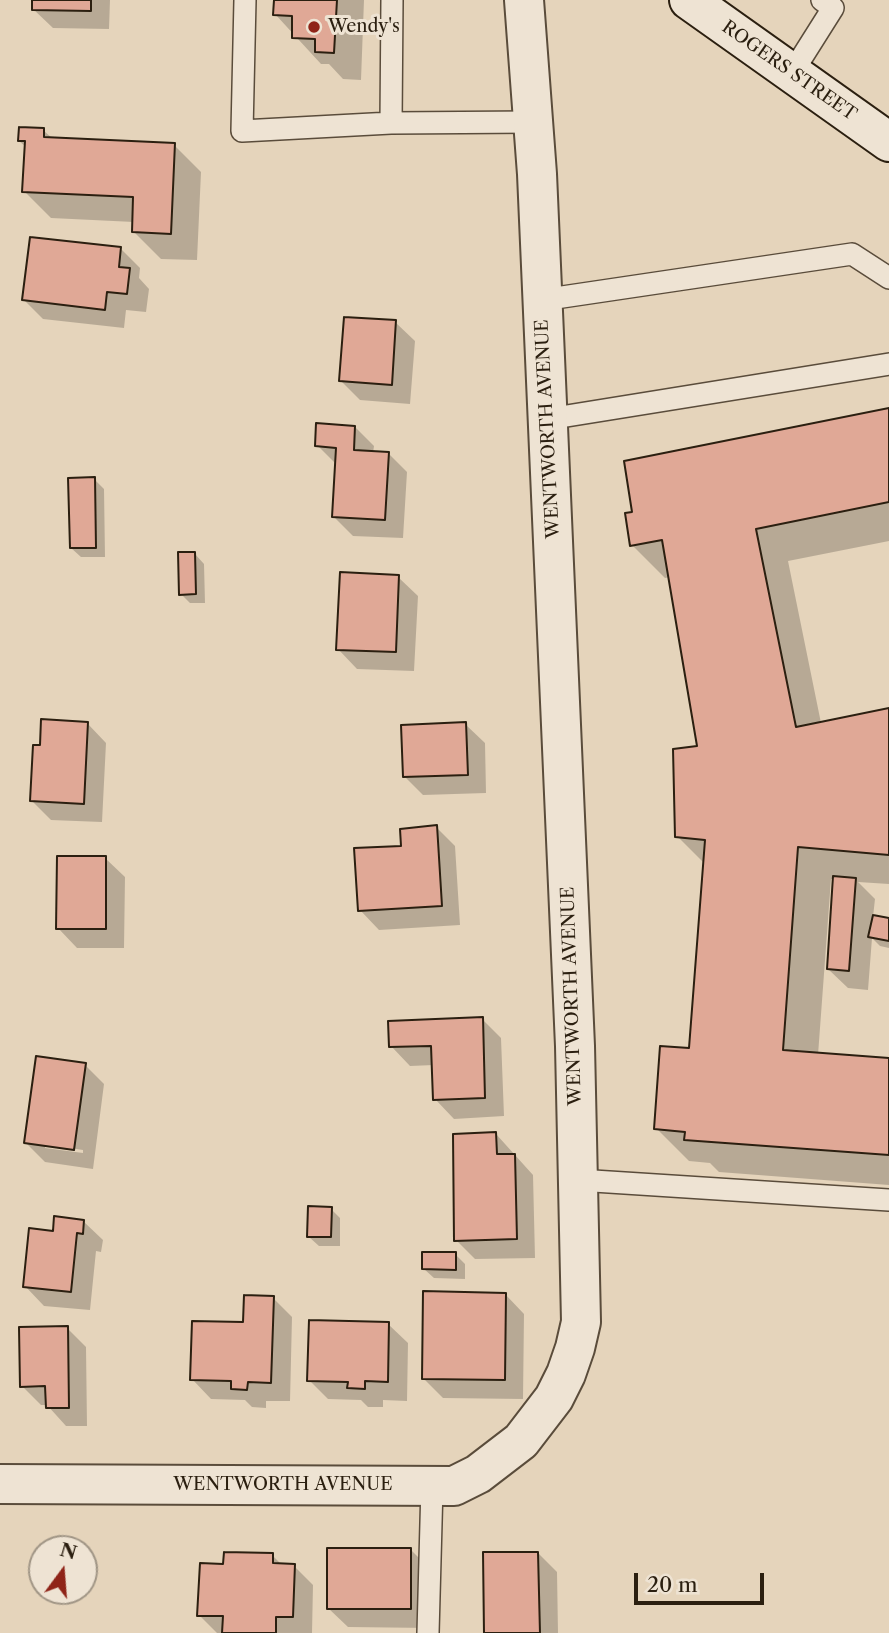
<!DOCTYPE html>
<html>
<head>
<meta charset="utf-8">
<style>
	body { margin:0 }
	#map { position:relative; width:889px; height:1633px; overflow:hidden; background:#e5d4bb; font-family:"Libre Caslon Text",serif }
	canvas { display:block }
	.north { position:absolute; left:28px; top:1535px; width:70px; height:70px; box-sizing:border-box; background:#eee3d3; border:2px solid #a09585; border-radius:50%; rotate:16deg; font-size:19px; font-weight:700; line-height:28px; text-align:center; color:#2b1f10 }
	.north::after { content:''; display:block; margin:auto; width:24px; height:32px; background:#8f2418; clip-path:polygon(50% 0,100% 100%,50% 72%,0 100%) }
	.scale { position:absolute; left:634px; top:1573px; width:130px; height:32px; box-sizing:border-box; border:4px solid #2b1f10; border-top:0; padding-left:9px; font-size:21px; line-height:24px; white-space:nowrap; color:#2b1f10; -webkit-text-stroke:5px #eee3d3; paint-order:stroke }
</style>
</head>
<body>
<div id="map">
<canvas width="889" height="1633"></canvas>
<div class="north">N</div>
<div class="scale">20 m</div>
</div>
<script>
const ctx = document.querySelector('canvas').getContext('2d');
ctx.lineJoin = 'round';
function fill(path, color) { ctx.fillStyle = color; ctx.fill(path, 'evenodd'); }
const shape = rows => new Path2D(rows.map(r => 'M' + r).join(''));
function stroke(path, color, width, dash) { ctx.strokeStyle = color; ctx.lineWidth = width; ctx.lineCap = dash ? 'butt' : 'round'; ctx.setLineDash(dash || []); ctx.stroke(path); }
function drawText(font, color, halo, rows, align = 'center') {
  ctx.font = font + ' "Libre Caslon Text",serif'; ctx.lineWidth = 6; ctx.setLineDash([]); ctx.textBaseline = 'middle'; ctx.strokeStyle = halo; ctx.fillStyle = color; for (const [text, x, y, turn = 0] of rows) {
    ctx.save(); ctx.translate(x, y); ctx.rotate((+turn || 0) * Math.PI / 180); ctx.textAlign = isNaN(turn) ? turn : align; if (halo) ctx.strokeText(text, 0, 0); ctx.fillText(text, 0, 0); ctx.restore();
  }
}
fill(shape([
	[33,0,110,0,109,29,53,28,33,9],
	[276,0,364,0,361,80,343,79,329,64,321,64,275,14],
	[43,130,53,139,174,145,201,172,197,260,161,259,133,231,134,222,51,218,24,191,26,147,19,141],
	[121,249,140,268,139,278,149,289,146,312,126,310,124,328,43,319,24,300],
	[395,322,415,341,410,404,360,400,341,381],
	[889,409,889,541,788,561,821,723,889,709,889,884,858,882,875,899,873,917,889,920,889,948,880,946,872,938,868,990,848,988,828,969,835,879,831,879,818,1055,889,1060,889,1185,719,1172,710,1163,689,1161,656,1128,690,1050,705,864,677,836,699,748,670,577,665,578,632,545],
	[355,427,374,446,373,453,388,453,407,472,403,538,353,536,334,517,337,465,317,445],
	[94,479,104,489,105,557,81,557,71,548],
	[195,554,204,564,205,603,190,603,181,594],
	[398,577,418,596,414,671,357,669,338,649],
	[87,723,106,743,102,822,51,820,32,801,41,747],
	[465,724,485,743,486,793,423,795,404,776],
	[436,827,455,846,460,925,379,930,360,910,403,847],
	[105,858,125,877,124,948,77,948,58,928],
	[482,1019,501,1038,504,1116,454,1119,435,1099,434,1065,410,1066,391,1046],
	[85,1065,104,1084,93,1169,45,1162,26,1143],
	[45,1144,83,1150,83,1153,45,1148],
	[496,1134,533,1175,535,1258,475,1259,456,1240],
	[331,1209,340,1218,340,1246,319,1246,309,1237],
	[83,1221,103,1240,101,1252,96,1251,90,1310,44,1306,25,1286,54,1233],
	[455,1254,465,1264,465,1279,434,1278,424,1269],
	[505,1294,524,1314,523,1399,443,1398,423,1378],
	[273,1298,292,1317,290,1401,266,1401,266,1408,252,1407,245,1400,211,1399,192,1379,245,1324],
	[388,1324,408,1343,407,1401,383,1400,383,1407,368,1407,361,1400,328,1399,309,1380],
	[67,1328,86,1347,87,1426,66,1426,47,1405,41,1405,22,1386],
	[411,1550,430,1569,430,1628,348,1627,328,1608],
	[538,1553,557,1572,558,1633,486,1633],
	[272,1555,282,1565,294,1566,313,1585,312,1633,217,1633,199,1615,225,1566]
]), '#0003');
const building = shape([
	[32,0,91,0,91,11,32,10,32,0],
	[274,0,337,0,334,53,315,52,315,39,292,38,292,16,273,15,274,0],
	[19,127,44,128,44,137,175,143,171,234,132,232,133,197,22,192,25,141,18,141,19,127],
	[30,237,121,247,119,267,130,268,127,294,107,292,105,310,22,300,30,237],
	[344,317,396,320,392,385,339,381,344,317],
	[889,408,889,502,756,529,796,727,889,708,889,855,798,847,783,1050,889,1058,889,1155,684,1140,685,1132,654,1129,660,1046,689,1048,705,840,675,837,673,749,697,746,662,540,630,546,625,513,632,512,624,461,889,408],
	[316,423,355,426,354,450,389,452,385,520,332,517,336,448,315,446,316,423],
	[95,477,96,548,70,548,68,478,95,477],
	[178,552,195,552,196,594,179,595,178,552],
	[340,572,399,575,396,652,336,650,340,572],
	[41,719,88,722,84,804,30,801,33,745,40,745,41,719],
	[466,722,468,775,403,777,401,725,466,722],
	[437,825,442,906,358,911,354,848,401,846,400,829,437,825],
	[57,856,106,856,106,929,56,929,57,856],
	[833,876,856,878,849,971,827,969,833,876],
	[873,915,889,918,889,941,868,937,873,915],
	[483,1017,485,1098,433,1100,431,1046,389,1047,388,1021,483,1017],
	[36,1056,86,1063,74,1150,24,1143,36,1056],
	[496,1132,497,1154,515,1154,517,1239,454,1241,453,1134,496,1132],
	[308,1206,332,1207,331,1237,307,1237,308,1206],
	[54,1216,84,1220,83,1234,77,1233,71,1292,23,1287,29,1228,53,1231,54,1216],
	[422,1252,456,1252,456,1270,422,1269,422,1252],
	[423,1291,506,1293,505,1380,422,1379,423,1291],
	[244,1295,274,1296,271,1383,248,1382,247,1390,231,1389,231,1381,190,1380,192,1321,243,1322,244,1295],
	[309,1320,389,1322,388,1382,365,1381,365,1389,347,1388,348,1382,307,1381,309,1320],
	[68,1326,69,1408,46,1408,45,1386,20,1387,19,1327,68,1326],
	[327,1548,411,1548,411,1609,327,1609,327,1548],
	[224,1552,273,1553,273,1563,295,1564,293,1617,276,1617,276,1633,222,1633,223,1616,197,1616,200,1563,223,1564,224,1552],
	[483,1552,538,1552,540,1633,484,1633,483,1552]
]);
fill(building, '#e0a896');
stroke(building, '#2b1f10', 2);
const service = shape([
	[245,0,242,131,391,123,533,122],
	[792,73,833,8,822,0],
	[391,123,392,0],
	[542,300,852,254,889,278],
	[548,419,889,364],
	[578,1180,889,1200],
	[428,1633,432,1486]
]);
const minor = shape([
	[0,1484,454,1486,478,1474,521,1441,554,1398,566,1374,575,1348,581,1322,575,1046,537,174,524,0]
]);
const secondary = shape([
	[689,0,889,142]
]);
stroke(service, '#5a4c3b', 24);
stroke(minor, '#5a4c3b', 42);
stroke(secondary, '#2b1f10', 42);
stroke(service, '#eee3d3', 21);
stroke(minor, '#eee3d3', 38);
stroke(secondary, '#eee3d3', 38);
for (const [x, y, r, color] of [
	[314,27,7,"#8f2418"]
]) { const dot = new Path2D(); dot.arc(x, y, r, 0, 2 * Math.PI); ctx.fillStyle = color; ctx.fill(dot); stroke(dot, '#eee3d3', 2.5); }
drawText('18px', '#2b1f10', '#eee3d3', [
	["Wendy's",328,27]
], 'left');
drawText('18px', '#2b1f10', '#eee3d3', [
	["ROGERS STREET",789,71,35],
	["WENTWORTH AVENUE",548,429,-93],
	["WENTWORTH AVENUE",572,996,-92],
	["WENTWORTH AVENUE",283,1485]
]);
</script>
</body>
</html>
